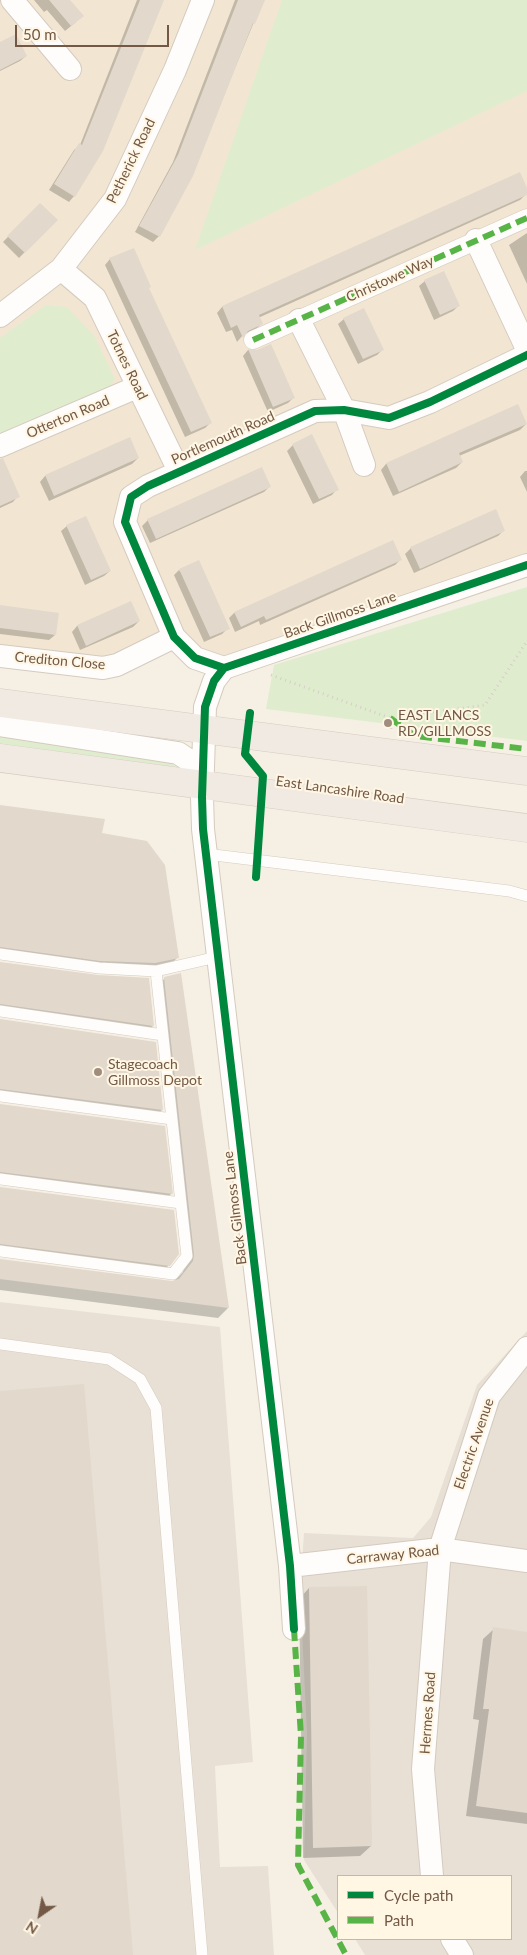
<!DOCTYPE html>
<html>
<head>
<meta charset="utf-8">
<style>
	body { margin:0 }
	#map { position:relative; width:527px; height:1955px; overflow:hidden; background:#f6f0e4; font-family:Lato,sans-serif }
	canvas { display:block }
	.legend { position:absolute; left:337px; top:1875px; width:175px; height:65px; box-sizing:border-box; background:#fff6e4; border:1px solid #c7b7a4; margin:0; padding:6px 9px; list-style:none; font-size:15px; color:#725845 }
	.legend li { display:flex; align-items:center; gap:10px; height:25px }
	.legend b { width:25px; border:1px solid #c7b7a4 }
	.north { position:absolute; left:15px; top:1890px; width:50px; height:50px; -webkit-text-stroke:4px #fff6e4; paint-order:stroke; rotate:213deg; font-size:14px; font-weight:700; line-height:20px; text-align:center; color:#725845 }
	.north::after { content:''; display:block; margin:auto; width:18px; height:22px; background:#725845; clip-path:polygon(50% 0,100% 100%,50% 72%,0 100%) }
	.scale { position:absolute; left:15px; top:25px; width:154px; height:22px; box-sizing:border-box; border:2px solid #725845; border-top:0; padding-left:6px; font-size:15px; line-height:18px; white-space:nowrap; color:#725845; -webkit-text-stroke:4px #fff6e4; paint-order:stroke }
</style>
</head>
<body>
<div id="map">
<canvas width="527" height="1955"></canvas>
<ul class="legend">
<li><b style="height:6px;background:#00873e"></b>Cycle path</li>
<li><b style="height:6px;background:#59b447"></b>Path</li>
</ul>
<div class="north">N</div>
<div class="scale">50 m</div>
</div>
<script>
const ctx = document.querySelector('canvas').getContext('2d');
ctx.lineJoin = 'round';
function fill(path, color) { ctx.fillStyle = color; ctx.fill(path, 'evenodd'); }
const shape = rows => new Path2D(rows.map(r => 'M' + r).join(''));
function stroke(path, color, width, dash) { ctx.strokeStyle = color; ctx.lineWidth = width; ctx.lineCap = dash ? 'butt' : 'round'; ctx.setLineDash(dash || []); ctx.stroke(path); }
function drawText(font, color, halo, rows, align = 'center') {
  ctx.font = font + ' Lato,sans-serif'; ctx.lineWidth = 4; ctx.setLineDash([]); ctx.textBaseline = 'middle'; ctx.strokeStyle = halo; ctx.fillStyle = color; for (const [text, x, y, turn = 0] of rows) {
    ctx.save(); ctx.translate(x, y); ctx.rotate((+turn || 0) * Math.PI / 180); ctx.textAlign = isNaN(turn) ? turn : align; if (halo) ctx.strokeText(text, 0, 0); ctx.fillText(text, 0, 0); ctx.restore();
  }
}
fill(shape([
	[0,0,527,0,527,565,224,668,174,637,117,665,0,656]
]), '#f2e6d3');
fill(shape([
	[0,1302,220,1327,253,1762,215,1766,220,1867,268,1866,274,1955,0,1955],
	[527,1331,527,1955,365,1955,355,1939,511,1939,511,1876,338,1876,338,1913,304,1860,307,1733,300,1591,304,1533,413,1538,431,1517,477,1385]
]), '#e8e0d5');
fill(shape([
	[282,0,527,0,527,91,195,250],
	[46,305,67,307,94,336,115,379,109,387,0,436,0,338],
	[527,587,527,741,266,709,274,665],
	[0,736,165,758,176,767,174,769,0,747]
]), '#dfedce');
fill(shape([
	[34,0,68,0,76,22,65,31,47,10,44,12],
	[137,0,163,0,74,196,69,202,49,190,74,150,80,145],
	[235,0,263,0,191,175,159,236,153,242,135,232,173,162],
	[0,43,26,56,20,61,0,71],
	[519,174,526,194,520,200,258,318,261,324,256,329,243,335,237,342,232,330,226,332,217,313,222,307],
	[40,204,56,220,19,258,3,242],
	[527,233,527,284,509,245],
	[110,259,148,288,210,423,205,428,185,437,105,265],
	[425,281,459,305,453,311,434,320,419,286],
	[344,319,382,350,377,355,358,364,338,324],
	[248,350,257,351,294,397,288,403,268,412,243,356],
	[518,406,526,424,520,430,459,456,462,462,456,468,393,496,381,470,386,464],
	[293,445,337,489,332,495,313,504,287,451],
	[138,458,132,464,49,501,40,482,45,476],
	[525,471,527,471,527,492,520,477],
	[0,482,18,496,13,502,0,508],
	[270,486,264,492,150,543,142,526,148,520],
	[67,526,110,571,104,576,85,585,61,531],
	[504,530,498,536,414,573,405,554,411,548],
	[400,560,395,565,260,625,259,621,235,632,229,618,234,613],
	[179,570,228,628,222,634,204,642,174,575],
	[130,603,139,621,133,627,80,650,72,632,77,626],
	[0,606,55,635,49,640,0,634],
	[0,806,101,834,177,958,167,968,0,958],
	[0,963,153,1026,143,1036,0,1015],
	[165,978,228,1308,218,1318,0,1290,0,1260,172,1283,183,1272,184,1267,154,989],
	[0,1020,162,1110,152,1120,0,1100],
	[0,1105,164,1127,171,1194,161,1204,0,1183],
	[0,1188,169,1265,158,1276,0,1255],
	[309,1588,371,1846,360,1856,303,1858,299,1599],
	[494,1629,527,1633,527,1824,466,1816,479,1720,473,1719,483,1639]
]), '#0003');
fill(shape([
	[49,0,70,0,84,16,71,26],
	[140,0,164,0,103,151,75,197,54,184,79,143,82,145],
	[238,0,265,0,255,24,253,23,193,176,160,237,139,226,178,155],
	[16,34,27,56,0,70,0,42],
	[520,172,527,188,527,195,259,315,263,324,248,331,243,338,237,325,231,328,222,306],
	[40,203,58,220,25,253,7,236],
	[134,248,151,287,149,288,212,423,191,432,109,258],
	[444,271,460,306,440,315,424,280],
	[364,308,384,350,363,359,343,318],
	[271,344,295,398,273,407,248,349,257,350],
	[518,404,527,424,459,453,463,462,399,492,386,463],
	[312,434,339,490,319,499,292,444],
	[130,437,139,458,54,496,45,475],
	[3,458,20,497,0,506,0,459],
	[262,467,271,487,156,539,147,519],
	[496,509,505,531,420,569,410,547],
	[86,516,111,571,91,580,66,525],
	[393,540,402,560,266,620,264,616,241,627,234,612],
	[199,560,230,629,210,637,179,569],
	[131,601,140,621,86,646,77,625],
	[0,605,59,613,56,635,0,628],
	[0,805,105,819,102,833,147,841,165,865,179,958,155,963,100,961,0,947],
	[0,962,98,975,149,978,154,1026,0,1004],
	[181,973,229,1308,0,1279,0,1259,172,1281,179,1279,193,1261,194,1255,164,977],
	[0,1019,156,1042,163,1110,0,1089],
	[0,1104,165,1126,173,1194,0,1172],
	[0,1187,174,1210,179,1254,170,1266,0,1244],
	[84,1384,133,1955,0,1955,0,1391],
	[367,1586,372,1846,313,1848,309,1587],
	[493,1627,527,1632,527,1813,476,1806,489,1709,483,1709]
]), '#e2d8cc');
const service = shape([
	[206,854,509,891,527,896],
	[0,954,99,968,156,971,217,957],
	[0,1011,163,1035],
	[0,1096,172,1119],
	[0,1179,181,1203,156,971],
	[0,1251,173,1274,187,1256,181,1203],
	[0,1344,109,1359,140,1379,156,1408,202,1955]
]);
const pedestrian = shape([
	[253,340,527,218]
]);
const minor = shape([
	[12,0,70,69],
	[476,240,527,349],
	[61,269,95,298,179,471],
	[0,316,61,269,115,199,175,70,203,0],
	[299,320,344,410,364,465],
	[0,446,137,387],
	[0,656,103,668,117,665,174,637],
	[224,668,195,658,174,637,125,522,131,497,148,486,315,411,344,410,389,418,430,402,527,355],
	[0,725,178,753,193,763,198,770,202,783],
	[290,1566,440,1549,527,1561],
	[294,1629,290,1566,203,829,202,797,205,707,214,681,224,668,527,565],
	[432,1876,423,1769,440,1549,489,1396,527,1348],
	[452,1939,462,1955]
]);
const trunk = shape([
	[0,703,527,771],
	[0,758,527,828]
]);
stroke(service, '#d4cbbf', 12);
stroke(pedestrian, '#d4cbbf', 19);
stroke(minor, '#d4cbbf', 24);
stroke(trunk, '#d5cbc2', 29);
stroke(shape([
	[271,675,390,718,485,705,527,641],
	[390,718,391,730]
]), '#d6cec7', 3, [1, 4]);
stroke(service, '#fefdfb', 11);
stroke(pedestrian, '#fefdfb', 18);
stroke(minor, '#fefdfb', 22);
stroke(trunk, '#f1eae2', 28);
stroke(shape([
	[253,340,527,218],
	[390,718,415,736,527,749],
	[294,1629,301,1736,298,1865,346,1955]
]), '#59b447', 6, [12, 6]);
stroke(shape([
	[224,668,195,658,174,637,125,522,131,497,148,486,315,411,344,410,389,418,430,402,527,355],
	[250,713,245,754,263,776,256,877],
	[294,1629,290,1566,203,829,202,797,205,707,214,681,224,668,527,565]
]), '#00873e', 8);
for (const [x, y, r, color] of [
	[388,723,5,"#a08d7d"],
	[98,1072,5,"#a08d7d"]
]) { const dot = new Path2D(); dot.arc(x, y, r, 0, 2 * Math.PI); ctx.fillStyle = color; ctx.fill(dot); stroke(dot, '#fff6e4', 2); }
drawText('14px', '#725845', '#fff6e4', [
	["Petherick Road",131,161,-64],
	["Christowe Way",390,279,-24],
	["Totnes Road",127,365,64],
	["Otterton Road",68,417,-23],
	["Portlemouth Road",223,438,-24],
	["Back Gillmoss Lane",340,615,-19],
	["Crediton Close",60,661,5],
	["East Lancashire Road",340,790,8],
	["Back Gilmoss Lane",235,1208,-97],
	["Electric Avenue",474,1444,-71],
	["Carraway Road",393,1555,-6],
	["Hermes Road",428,1713,-86]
]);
drawText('14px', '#725845', '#fff6e4', [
	["EAST LANCS",398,715],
	["RD/GILLMOSS",398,731],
	["Stagecoach",108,1064],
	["Gillmoss Depot",108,1080]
], 'left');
</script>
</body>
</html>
